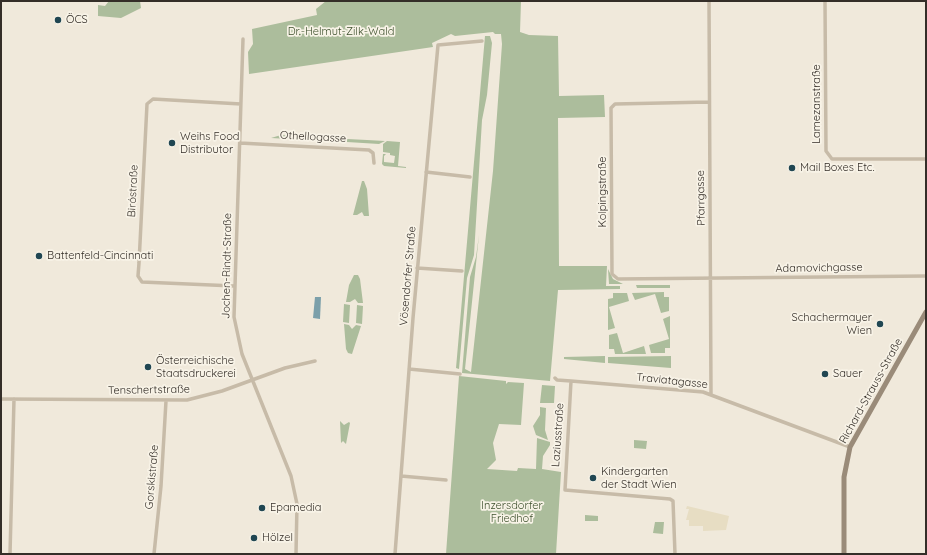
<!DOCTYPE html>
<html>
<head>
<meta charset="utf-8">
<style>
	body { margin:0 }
	#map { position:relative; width:927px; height:555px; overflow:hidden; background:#f0e9db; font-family:Quicksand,sans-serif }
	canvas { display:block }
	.frame { position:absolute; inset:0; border:2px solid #342e28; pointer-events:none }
</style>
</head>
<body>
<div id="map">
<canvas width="927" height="555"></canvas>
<div class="frame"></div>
</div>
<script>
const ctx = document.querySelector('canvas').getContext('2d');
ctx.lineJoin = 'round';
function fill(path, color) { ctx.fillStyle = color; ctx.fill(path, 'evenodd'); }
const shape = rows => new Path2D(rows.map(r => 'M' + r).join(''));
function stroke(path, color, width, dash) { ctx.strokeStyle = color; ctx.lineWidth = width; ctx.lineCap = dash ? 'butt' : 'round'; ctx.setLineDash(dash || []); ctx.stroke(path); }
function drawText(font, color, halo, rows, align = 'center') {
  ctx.font = font + ' Quicksand,sans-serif'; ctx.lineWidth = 3.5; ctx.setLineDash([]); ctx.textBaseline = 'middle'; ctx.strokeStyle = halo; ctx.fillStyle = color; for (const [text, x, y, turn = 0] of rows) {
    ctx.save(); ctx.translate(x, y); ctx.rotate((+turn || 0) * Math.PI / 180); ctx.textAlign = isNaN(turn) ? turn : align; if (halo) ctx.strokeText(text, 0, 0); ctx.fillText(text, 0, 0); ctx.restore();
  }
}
fill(shape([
	[109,1,140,1,141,8,121,18,98,16,98,5,105,6],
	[326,1,521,1,520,32,529,35,558,36,559,96,604,95,605,117,558,118,559,266,607,266,606,286,620,286,620,289,558,290,550,381,462,373,470,277,476,257,479,235,465,369,471,372,493,171,502,44,501,34,495,34,493,32,455,36,451,34,432,43,433,47,249,74,248,52,253,44,252,29,317,15,316,9],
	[485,36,490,36,492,43,487,95,482,120,474,255,467,278,459,369,456,368],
	[281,135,308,137,308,140,271,138],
	[347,139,367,140,385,141,379,144,347,142],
	[387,141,400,142,398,166,406,167,406,168,384,166,382,164,383,154,386,154,384,156,384,162,394,163,395,156,390,155,390,153,383,152,383,144],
	[362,181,364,181,367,189,369,216,364,216,362,212,357,215,353,215],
	[608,269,613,279,623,284,609,284],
	[354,275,358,275,360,279,363,303,358,303,355,299,350,302,346,302,349,285],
	[636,285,670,285,670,288,637,288],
	[664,292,664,297,669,297,669,311,661,313,655,294,635,300,632,293],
	[613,293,627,293,629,301,609,307,615,328,608,330,608,299,613,298],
	[344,304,350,305,349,323,343,322],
	[357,305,363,306,362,324,356,323],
	[670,316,670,348,665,348,665,353,651,353,649,345,669,339,663,319],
	[344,324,349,325,352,329,356,325,361,326,352,354,348,353,346,349],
	[617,333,623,353,644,346,646,354,615,354,614,349,609,349,609,335],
	[605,356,605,363,564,359,564,357],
	[671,356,671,368,608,363,608,357],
	[459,376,506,381,506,384,508,382,524,383,521,425,499,424,493,443,496,460,487,469,517,471,518,468,536,469,537,438,550,442,550,445,543,456,542,469,561,472,556,554,446,554],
	[542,385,555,386,554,403,540,403],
	[540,407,546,408,545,430,548,440,536,435,533,426,540,415],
	[340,421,344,425,349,422,350,423,346,444,343,441,341,443],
	[634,440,647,441,646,449,634,448],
	[585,515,598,516,598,521,585,521],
	[655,522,664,522,663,534,653,533]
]), '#acbd9c');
fill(shape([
	[687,506,729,516,726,530,703,531,703,526,689,526,689,520,686,520,689,509,686,509]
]), '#e7ddc3');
fill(shape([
	[315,297,321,297,320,319,313,318]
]), '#7ca0aa');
stroke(shape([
	[709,1,711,394],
	[825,1,826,151,832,159,926,159],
	[243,39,234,317,242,354,291,476,297,504,296,554],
	[709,102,615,104,611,108,612,274,618,279,926,276],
	[240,143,369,150,373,153,374,163],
	[426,172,470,177],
	[417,268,462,271],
	[234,286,142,282,138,276,139,263,147,104,153,99,241,104],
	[409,369,460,374],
	[555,378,557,380,571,381,703,392,850,447],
	[571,381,565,490,670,499,673,501,675,554],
	[1,399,187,400,222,391,285,368,315,361],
	[401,476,446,480],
	[10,554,14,399],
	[154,554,161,486,166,401],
	[395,554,413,318,438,45,482,41]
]), '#c7bba8', 3.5);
stroke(shape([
	[844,554,844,477,850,447,926,312]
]), '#9a8b79', 5);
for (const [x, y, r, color] of [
	[58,20,4,"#204652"],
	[172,143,4,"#204652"],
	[792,168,4,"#204652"],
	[39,256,4,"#204652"],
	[880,324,4,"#204652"],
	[148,367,4,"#204652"],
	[825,374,4,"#204652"],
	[593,478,4,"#204652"],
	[262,508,4,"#204652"],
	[254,538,4,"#204652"]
]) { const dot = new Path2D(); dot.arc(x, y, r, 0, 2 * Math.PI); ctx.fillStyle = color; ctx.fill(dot); stroke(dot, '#f8f3e7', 1.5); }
drawText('11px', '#342e28', '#f8f3e7', [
	["ÖCS",66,20],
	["Weihs Food",180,137],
	["Distributor",180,150],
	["Mail Boxes Etc.",800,168],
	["Battenfeld-Cincinnati",47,256],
	["Schachermayer",872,318,"right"],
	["Wien",872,331,"right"],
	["Österreichische",156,361],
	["Staatsdruckerei",156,374],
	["Sauer",833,374],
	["Kindergarten",601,472],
	["der Stadt Wien",601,485],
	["Epamedia",270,508],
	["Hölzel",262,538]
], 'left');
drawText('11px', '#3d502d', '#f8f3e7', [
	["Dr.-Helmut-Zilk-Wald",341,32],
	["Inzersdorfer",512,506],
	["Friedhof",512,519]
]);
drawText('11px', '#342e28', '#f8f3e7', [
	["Lamezanstraße",817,104,-90],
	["Othellogasse",313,137,3],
	["Biróstraße",133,191,-87],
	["Kolpingstraße",603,192,-90],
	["Pfarrgasse",701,198,-91],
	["Jochen-Rindt-Straße",227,266,-89],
	["Adamovichgasse",819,268,-1],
	["Vösendorfer Straße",408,276,-85],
	["Traviatagasse",672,381,6],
	["Tenschertstraße",149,390,-1],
	["Richard-Strauss-Straße",871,391,-61],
	["Laziusstraße",558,435,-86],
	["Gorskistraße",152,477,-85]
]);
</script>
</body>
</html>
